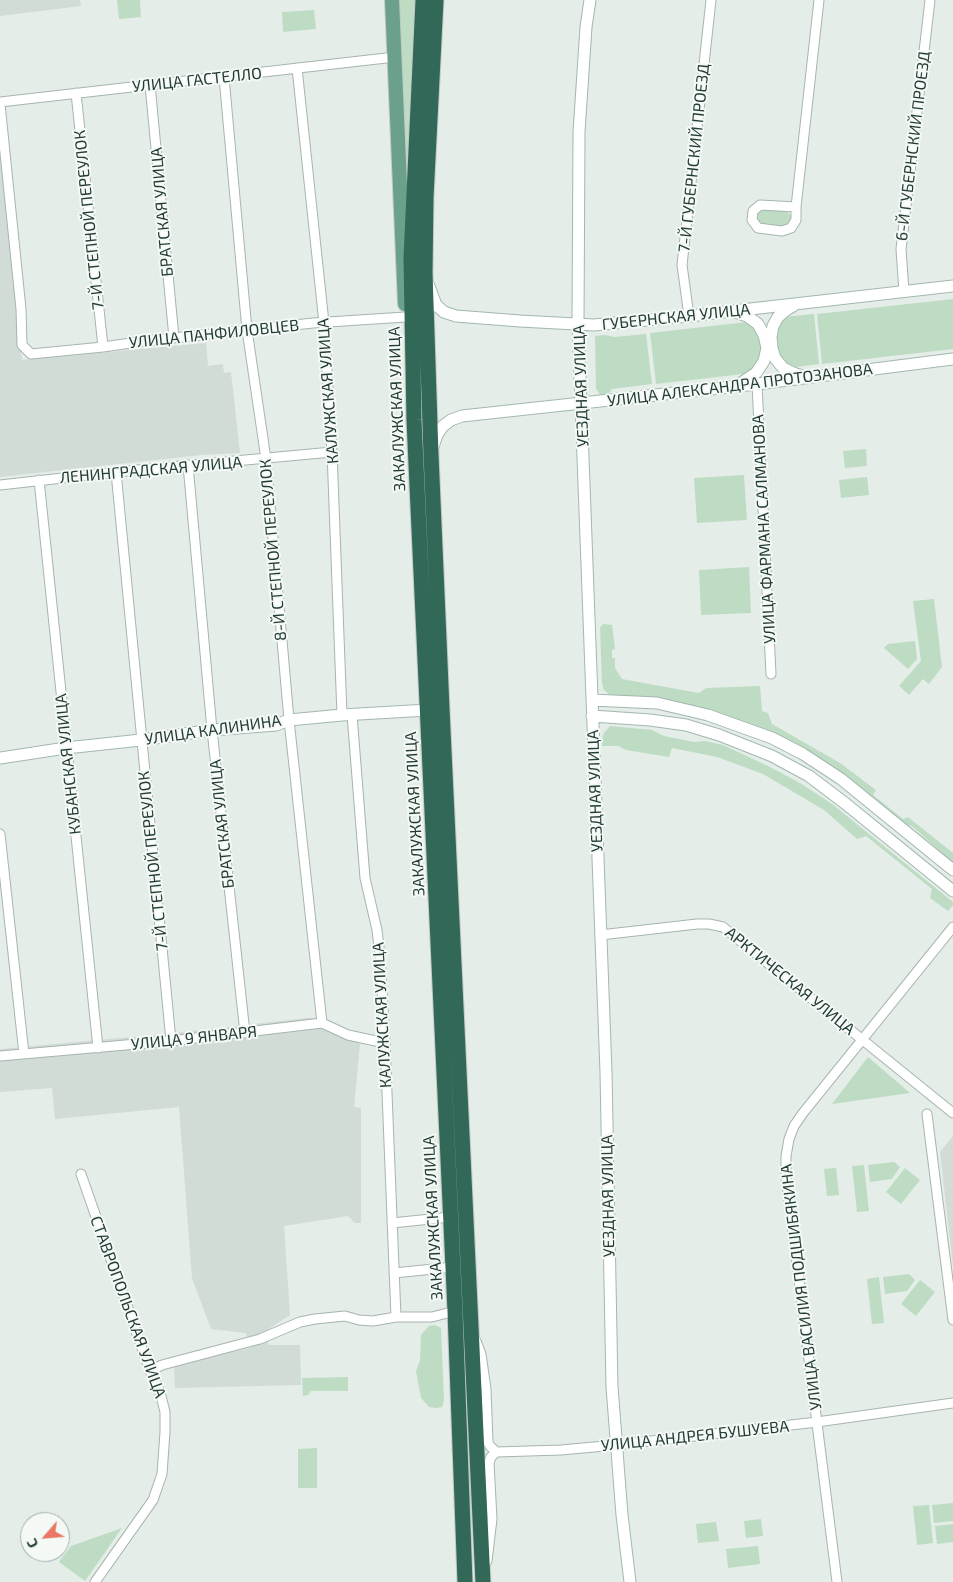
<!DOCTYPE html>
<html>
<head>
<meta charset="utf-8">
<style>
	body { margin:0 }
	#map { position:relative; width:953px; height:1582px; overflow:hidden; background:#e4ede8; font-family:"Exo 2",sans-serif }
	canvas { display:block }
	.north { position:absolute; left:20px; top:1512px; width:50px; height:50px; box-sizing:border-box; background:#f4f9f6; border:1px solid #a1aea8; border-radius:50%; rotate:243deg; font-size:14px; font-weight:700; line-height:20px; text-align:center; color:#243d34 }
	.north::after { content:''; display:block; margin:auto; width:18px; height:22px; background:#eb7663; clip-path:polygon(50% 0,100% 100%,50% 72%,0 100%) }
</style>
</head>
<body>
<div id="map">
<canvas width="953" height="1582"></canvas>
<div class="north">С</div>
</div>
<script>
const ctx = document.querySelector('canvas').getContext('2d');
ctx.lineJoin = 'round';
function fill(path, color) { ctx.fillStyle = color; ctx.fill(path, 'evenodd'); }
const shape = rows => new Path2D(rows.map(r => 'M' + r).join(''));
function stroke(path, color, width, dash) { ctx.strokeStyle = color; ctx.lineWidth = width; ctx.lineCap = dash ? 'butt' : 'round'; ctx.setLineDash(dash || []); ctx.stroke(path); }
function drawText(font, color, halo, rows, align = 'center') {
  ctx.font = font + ' "Exo 2",sans-serif'; ctx.lineWidth = 4; ctx.setLineDash([]); ctx.textBaseline = 'middle'; ctx.strokeStyle = halo; ctx.fillStyle = color; for (const [text, x, y, turn = 0] of rows) {
    ctx.save(); ctx.translate(x, y); ctx.rotate((+turn || 0) * Math.PI / 180); ctx.textAlign = isNaN(turn) ? turn : align; if (halo) ctx.strokeText(text, 0, 0); ctx.fillText(text, 0, 0); ctx.restore();
  }
}
fill(shape([
	[0,0,80,0,81,6,0,16],
	[0,143,22,360,206,343,208,366,223,364,224,373,231,372,240,453,201,455,0,477],
	[307,1018,320,1018,360,1044,354,1107,361,1108,361,1223,355,1223,348,1216,284,1226,290,1315,264,1332,269,1345,300,1345,301,1385,175,1388,174,1364,250,1348,246,1333,211,1329,192,1278,179,1107,55,1119,52,1088,0,1092,0,1049,173,1033],
	[953,1136,953,1267,940,1152]
]), '#d2dcd6');
fill(shape([
	[117,0,140,0,141,17,119,19],
	[397,0,418,0,406,269],
	[314,10,316,29,283,32,282,12],
	[763,210,786,211,791,215,792,221,786,227,758,225,755,215],
	[953,299,953,349,822,364,817,314],
	[814,314,819,364,789,368,779,358,774,337,783,317],
	[747,322,753,325,762,340,762,359,752,373,656,384,650,333],
	[646,334,652,384,612,389,607,396,601,396,596,389,595,336,605,335,614,337],
	[866,449,867,466,845,468,843,451],
	[744,475,747,520,697,523,694,478],
	[867,477,869,495,841,498,839,480],
	[749,567,751,613,701,615,699,570],
	[934,599,942,667,929,684,923,679,909,695,899,686,921,661,913,601],
	[603,624,612,625,615,649,612,650,612,658,615,658,615,668,622,679,699,693,706,688,760,686,762,711,768,713,772,724,840,763,876,790,873,795,903,819,908,817,953,853,953,866,950,860,913,827,899,821,781,738,611,696,604,690,602,683,600,628],
	[915,641,917,659,908,669,884,648,888,644],
	[610,726,652,730,664,736,694,742,705,741,723,745,768,766,800,783,832,804,953,902,953,905,948,911,930,898,932,889,866,836,857,839,824,810,763,774,717,757,672,748,669,757,626,750,618,746,602,746,602,738,604,733],
	[868,1057,910,1093,832,1104],
	[894,1162,900,1167,892,1179,870,1182,868,1165],
	[864,1165,869,1211,857,1212,852,1166],
	[836,1168,839,1195,827,1196,824,1169],
	[905,1168,920,1180,901,1204,886,1192],
	[909,1274,915,1280,907,1291,885,1294,883,1277],
	[879,1277,884,1323,872,1324,867,1279],
	[920,1280,935,1292,916,1316,901,1304],
	[435,1325,441,1328,444,1400,442,1407,436,1408,429,1407,421,1398,416,1371,420,1360,421,1335,429,1326],
	[348,1377,348,1391,311,1391,308,1395,303,1396,302,1378],
	[317,1448,317,1488,298,1488,298,1449],
	[953,1503,953,1521,934,1523,932,1505],
	[929,1505,933,1543,917,1545,913,1506],
	[761,1519,763,1536,746,1538,744,1521],
	[716,1522,719,1541,698,1543,696,1524],
	[953,1524,953,1542,937,1544,935,1526],
	[122,1528,85,1581,59,1562,71,1546],
	[758,1546,760,1564,728,1568,726,1549]
]), '#bedcc3');
const street = shape([
	[297,68,324,323,332,452,342,715],
	[224,77,247,330,266,459,289,720,322,1023],
	[150,85,174,338],
	[76,93,103,347],
	[0,102,395,57],
	[0,104,21,309,22,345,31,354,103,347,145,341,313,323,405,317],
	[796,207,760,205,753,211,752,220,758,228,782,231,791,228,796,220,796,207,819,0],
	[904,292,901,249,930,0],
	[689,316,682,265,711,0],
	[757,384,771,674],
	[188,465,212,730,245,1033],
	[116,472,171,1041],
	[39,480,98,1048],
	[0,485,116,472,332,452],
	[352,715,365,878,377,930,380,955,385,1043,396,1317],
	[0,834,24,1054],
	[600,935,697,924,709,924,723,927,953,1113],
	[0,1056,171,1041,322,1023,348,1035,385,1043],
	[927,1114,953,1320],
	[81,1174,150,1371,160,1392,165,1412,165,1432,162,1474,153,1500,95,1582],
	[392,1223,450,1217],
	[394,1273,453,1267],
	[476,1341,481,1354,486,1389,488,1442,490,1446,496,1452],
	[150,1371,162,1365,260,1339,300,1322,315,1319,345,1316,359,1320,373,1321,396,1317,432,1317,455,1311],
	[496,1452,561,1450,616,1445,817,1422,953,1403],
	[487,1561,492,1519,489,1463,491,1457,496,1452],
	[837,1582,786,1177,786,1156,789,1139,794,1126,803,1113,953,927]
]);
const secondary = shape([
	[590,0,586,27,579,132,578,324,606,1072,612,1387,622,1515,630,1582],
	[429,286,436,305,444,312,456,316,520,321,594,325,689,316,953,286],
	[793,306,786,310,778,317,773,326,771,337,772,348,775,358,783,368,793,373,805,377],
	[735,312,747,316,758,324,764,335,767,348,764,361,756,373,738,385],
	[433,447,437,435,443,426,451,420,462,416,757,384,953,359],
	[592,700,657,703,708,715,772,738,803,754,841,779,953,870],
	[592,716,650,720,686,725,719,735,772,756,809,776,846,804,953,891],
	[0,758,66,748,141,740,212,730,276,725,289,720,342,715,428,710]
]);
const primary = shape([
	[392,0,405,304]
]);
const highway = shape([
	[423,0,411,258,414,420,455,1311,465,1582],
	[436,0,426,197,425,273,431,455,442,709,483,1582]
]);
stroke(street, '#a7b5ae', 11);
stroke(secondary, '#a2b8ae', 13);
stroke(primary, '#c2c9c6', 16);
stroke(highway, '#c2c9c6', 17);
stroke(street, '#fff', 9);
stroke(secondary, '#fff', 11);
stroke(primary, '#6aa08c', 14);
stroke(highway, '#316857', 15);
drawText('16px', '#243d34', '#f4f9f6', [
	["УЛИЦА ГАСТЕЛЛО",197,80,-6],
	["6-Й ГУБЕРНСКИЙ ПРОЕЗД",913,146,-83],
	["7-Й ГУБЕРНСКИЙ ПРОЕЗД",694,158,-84],
	["БРАТСКАЯ УЛИЦА",162,212,-95],
	["7-Й СТЕПНОЙ ПЕРЕУЛОК",89,220,-96],
	["ГУБЕРНСКАЯ УЛИЦА",676,317,-6],
	["УЛИЦА ПАНФИЛОВЦЕВ",214,334,-6],
	["УЛИЦА АЛЕКСАНДРА ПРОТОЗАНОВА",740,385,-7],
	["УЕЗДНАЯ УЛИЦА",581,386,-92],
	["КАЛУЖСКАЯ УЛИЦА",328,391,-94],
	["ЗАКАЛУЖСКАЯ УЛИЦА",397,409,-92],
	["ЛЕНИНГРАДСКАЯ УЛИЦА",151,470,-5],
	["УЛИЦА ФАРМАНА САЛМАНОВА",764,529,-93],
	["8-Й СТЕПНОЙ ПЕРЕУЛОК",273,550,-95],
	["УЛИЦА КАЛИНИНА",213,730,-8],
	["КУБАНСКАЯ УЛИЦА",68,764,-96],
	["УЕЗДНАЯ УЛИЦА",595,791,-92],
	["ЗАКАЛУЖСКАЯ УЛИЦА",415,814,-93],
	["БРАТСКАЯ УЛИЦА",222,824,-96],
	["7-Й СТЕПНОЙ ПЕРЕУЛОК",153,861,-96],
	["АРКТИЧЕСКАЯ УЛИЦА",790,981,39],
	["КАЛУЖСКАЯ УЛИЦА",382,1015,-93],
	["УЛИЦА 9 ЯНВАРЯ",194,1038,-6],
	["УЕЗДНАЯ УЛИЦА",608,1196,-91],
	["ЗАКАЛУЖСКАЯ УЛИЦА",433,1218,-93],
	["УЛИЦА ВАСИЛИЯ ПОДШИБЯКИНА",801,1287,-97],
	["СТАВРОПОЛЬСКАЯ УЛИЦА",128,1307,70],
	["УЛИЦА АНДРЕЯ БУШУЕВА",695,1436,-6]
]);
</script>
</body>
</html>
